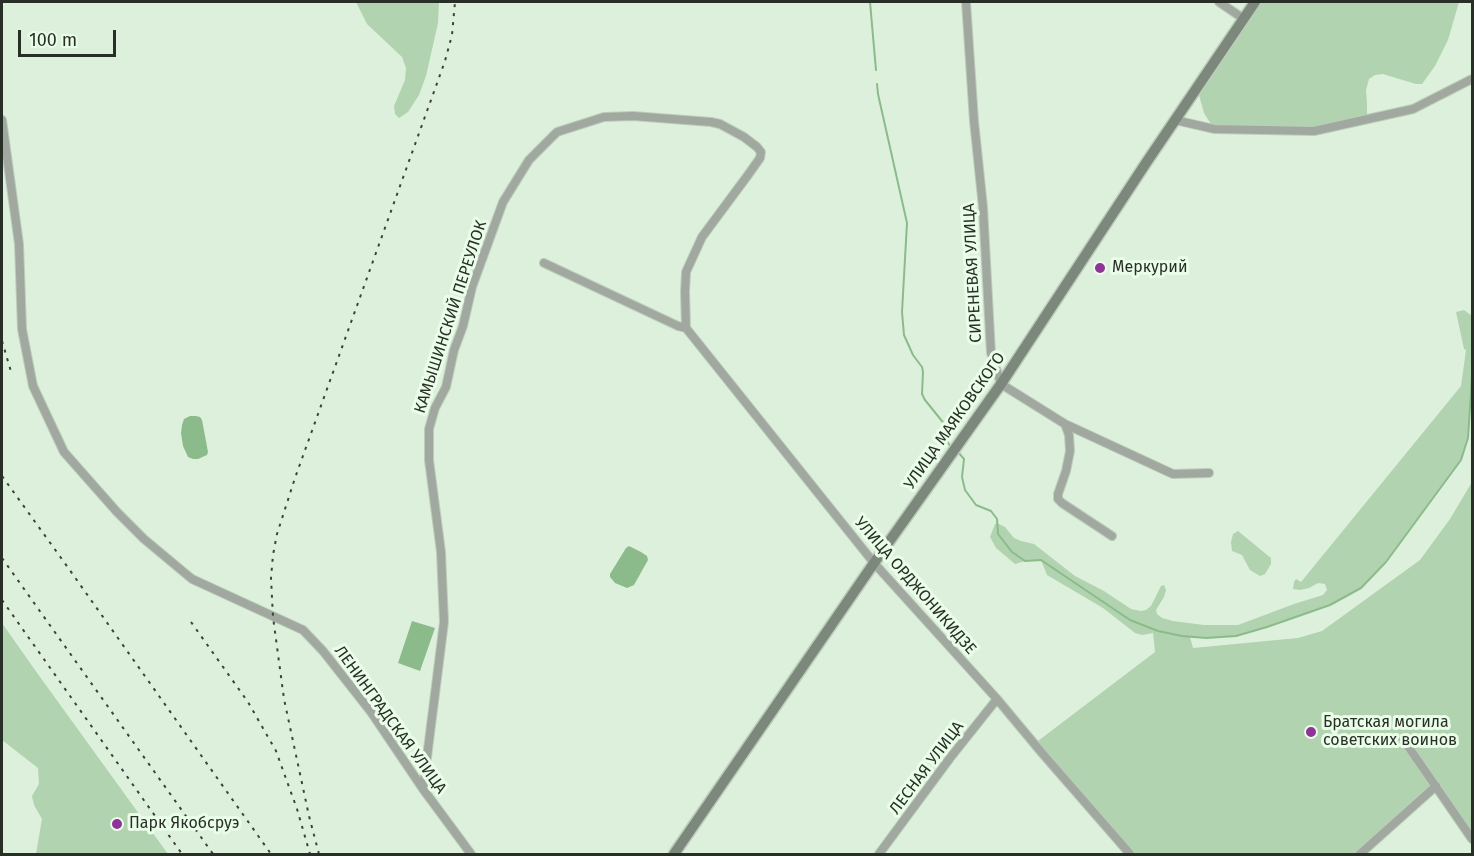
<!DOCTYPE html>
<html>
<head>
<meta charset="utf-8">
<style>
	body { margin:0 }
	#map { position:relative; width:1474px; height:856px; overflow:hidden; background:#ddf0dc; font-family:"Fira Sans",sans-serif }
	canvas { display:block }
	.frame { position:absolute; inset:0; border:3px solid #282f27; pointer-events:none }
	.scale { position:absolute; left:18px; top:30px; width:98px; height:27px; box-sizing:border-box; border:3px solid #282f27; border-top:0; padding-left:8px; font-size:18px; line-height:21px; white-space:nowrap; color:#282f27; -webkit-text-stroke:4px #eafde9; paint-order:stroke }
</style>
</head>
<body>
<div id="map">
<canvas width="1474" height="856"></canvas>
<div class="frame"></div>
<div class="scale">100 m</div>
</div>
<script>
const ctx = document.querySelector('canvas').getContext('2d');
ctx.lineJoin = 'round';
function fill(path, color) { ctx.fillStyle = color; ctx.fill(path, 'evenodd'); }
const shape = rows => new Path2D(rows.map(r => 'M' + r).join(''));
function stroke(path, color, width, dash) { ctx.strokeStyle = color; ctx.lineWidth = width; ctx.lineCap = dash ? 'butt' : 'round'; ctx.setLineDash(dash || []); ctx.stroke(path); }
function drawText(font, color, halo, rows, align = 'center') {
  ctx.font = font + ' "Fira Sans",sans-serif'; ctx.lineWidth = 6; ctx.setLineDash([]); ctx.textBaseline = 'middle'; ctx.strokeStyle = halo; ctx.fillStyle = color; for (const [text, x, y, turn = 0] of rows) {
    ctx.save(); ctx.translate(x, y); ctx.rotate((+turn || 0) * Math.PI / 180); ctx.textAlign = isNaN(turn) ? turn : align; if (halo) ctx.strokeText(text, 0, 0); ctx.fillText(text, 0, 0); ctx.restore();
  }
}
fill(shape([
	[356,2,439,2,438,23,426,76,419,95,408,112,399,118,395,114,394,106,405,80,406,68,402,57,367,24],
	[1255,2,1459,2,1448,40,1435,66,1422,84,1416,84,1383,74,1375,75,1369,79,1366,90,1367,103,1367,119,1314,131,1214,129,1204,113,1197,88],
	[1464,310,1472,316,1472,377,1468,438,1461,460,1386,562,1361,588,1330,605,1267,627,1236,636,1206,638,1190,637,1193,648,1298,638,1322,631,1420,560,1450,519,1472,482,1472,839,1435,786,1360,854,1130,854,1034,744,1155,652,1153,633,1142,635,1135,633,1103,608,1047,575,1041,560,1025,561,1015,564,996,548,990,537,995,524,997,523,1005,527,1014,538,1021,541,1034,544,1075,576,1104,591,1131,609,1141,611,1146,610,1151,606,1161,586,1164,585,1166,590,1164,597,1156,610,1157,614,1162,618,1173,621,1204,625,1238,625,1294,604,1323,595,1327,590,1325,584,1318,583,1309,588,1300,590,1293,589,1294,582,1296,579,1301,582,1461,386,1466,350,1464,349,1456,312],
	[1238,531,1271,558,1271,564,1265,574,1260,576,1250,570,1242,555,1232,551,1231,542,1233,534],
	[2,623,35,670,168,854,36,854,42,819,34,805,32,796,39,784,38,768,2,740]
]), '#b1d3b0');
fill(shape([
	[190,416,196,416,200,417,202,420,208,452,207,455,198,459,193,459,188,457,183,446,181,433,182,425,184,419],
	[629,546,641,552,647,556,648,560,634,585,627,588,615,583,610,577,610,574,626,548],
	[412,621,435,628,420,671,398,663]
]), '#8cbb8b');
stroke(shape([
	[870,2,876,70],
	[877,84,878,94,907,223,902,312,904,335,913,355,922,367,923,372,922,394,925,400,946,426,947,430,946,437,948,443,951,447],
	[958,452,964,459,962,477,965,490,976,505,991,511,997,519,998,534,1012,552,1025,561,1041,560,1130,620,1158,631,1182,636,1206,638,1236,636,1267,627,1330,605,1361,588,1386,562,1461,460,1468,438,1472,377]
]), '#8cbb8b', 2);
const street = shape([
	[966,2,974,121,983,207,991,353,1001,384,1065,424,1173,474,1209,473],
	[1219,2,1244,19],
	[2,120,19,244,22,329,33,386,64,452,117,512,144,539,192,579,303,630,323,651,371,712,423,789,471,854],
	[1175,120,1214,129,1314,131,1413,109,1472,79],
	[544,263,678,326,686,328],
	[686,328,874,563,997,699,1042,753,1130,854],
	[1065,424,1069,435,1070,451,1066,471,1058,494,1058,499,1062,503,1112,536],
	[1403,739,1472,839],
	[423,789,444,622,441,552,429,460,429,429,435,408,446,387,454,350,463,326,472,287,503,202,529,160,557,132,604,117,633,116,711,122,720,124,744,137,757,147,761,152,760,158,748,175,702,237,686,272,685,292,686,328],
	[879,854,950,758,997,699],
	[1360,854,1436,786]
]);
const secondary = shape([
	[674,854,874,563,1001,384,1146,163,1255,2]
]);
stroke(street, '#bccdbb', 10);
stroke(secondary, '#bccdbb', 13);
stroke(street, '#a0a8a0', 8);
stroke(secondary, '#7c887c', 10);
stroke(shape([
	[2,341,12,375],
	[2,476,69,569,271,854],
	[2,558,213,854],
	[2,600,182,854],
	[191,622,248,702,276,751,297,809,310,854],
	[319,854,309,816,284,699,273,617,271,578,273,555,277,534,295,478,445,61,452,35,455,2]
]), '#3b433a', 2, [3, 6]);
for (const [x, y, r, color] of [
	[1100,268,6,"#91319a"],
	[1311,732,6,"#91319a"],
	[117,824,6,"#91319a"]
]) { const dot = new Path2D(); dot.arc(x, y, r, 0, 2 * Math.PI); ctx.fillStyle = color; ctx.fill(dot); stroke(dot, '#eafde9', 2); }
drawText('16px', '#282f27', '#eafde9', [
	["Меркурий",1112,268],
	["Братская могила",1323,723],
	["советских воинов",1323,741],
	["Парк Якобсруэ",129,824]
], 'left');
drawText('16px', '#282f27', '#eafde9', [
	["СИРЕНЕВАЯ УЛИЦА",973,273,-93],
	["КАМЫШИНСКИЙ ПЕРЕУЛОК",451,317,-72],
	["УЛИЦА МАЯКОВСКОГО",955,421,-55],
	["УЛИЦА ОРДЖОНИКИДЗЕ",915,586,49],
	["ЛЕНИНГРАДСКАЯ УЛИЦА",390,720,54],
	["ЛЕСНАЯ УЛИЦА",927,768,-53]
]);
</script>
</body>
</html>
